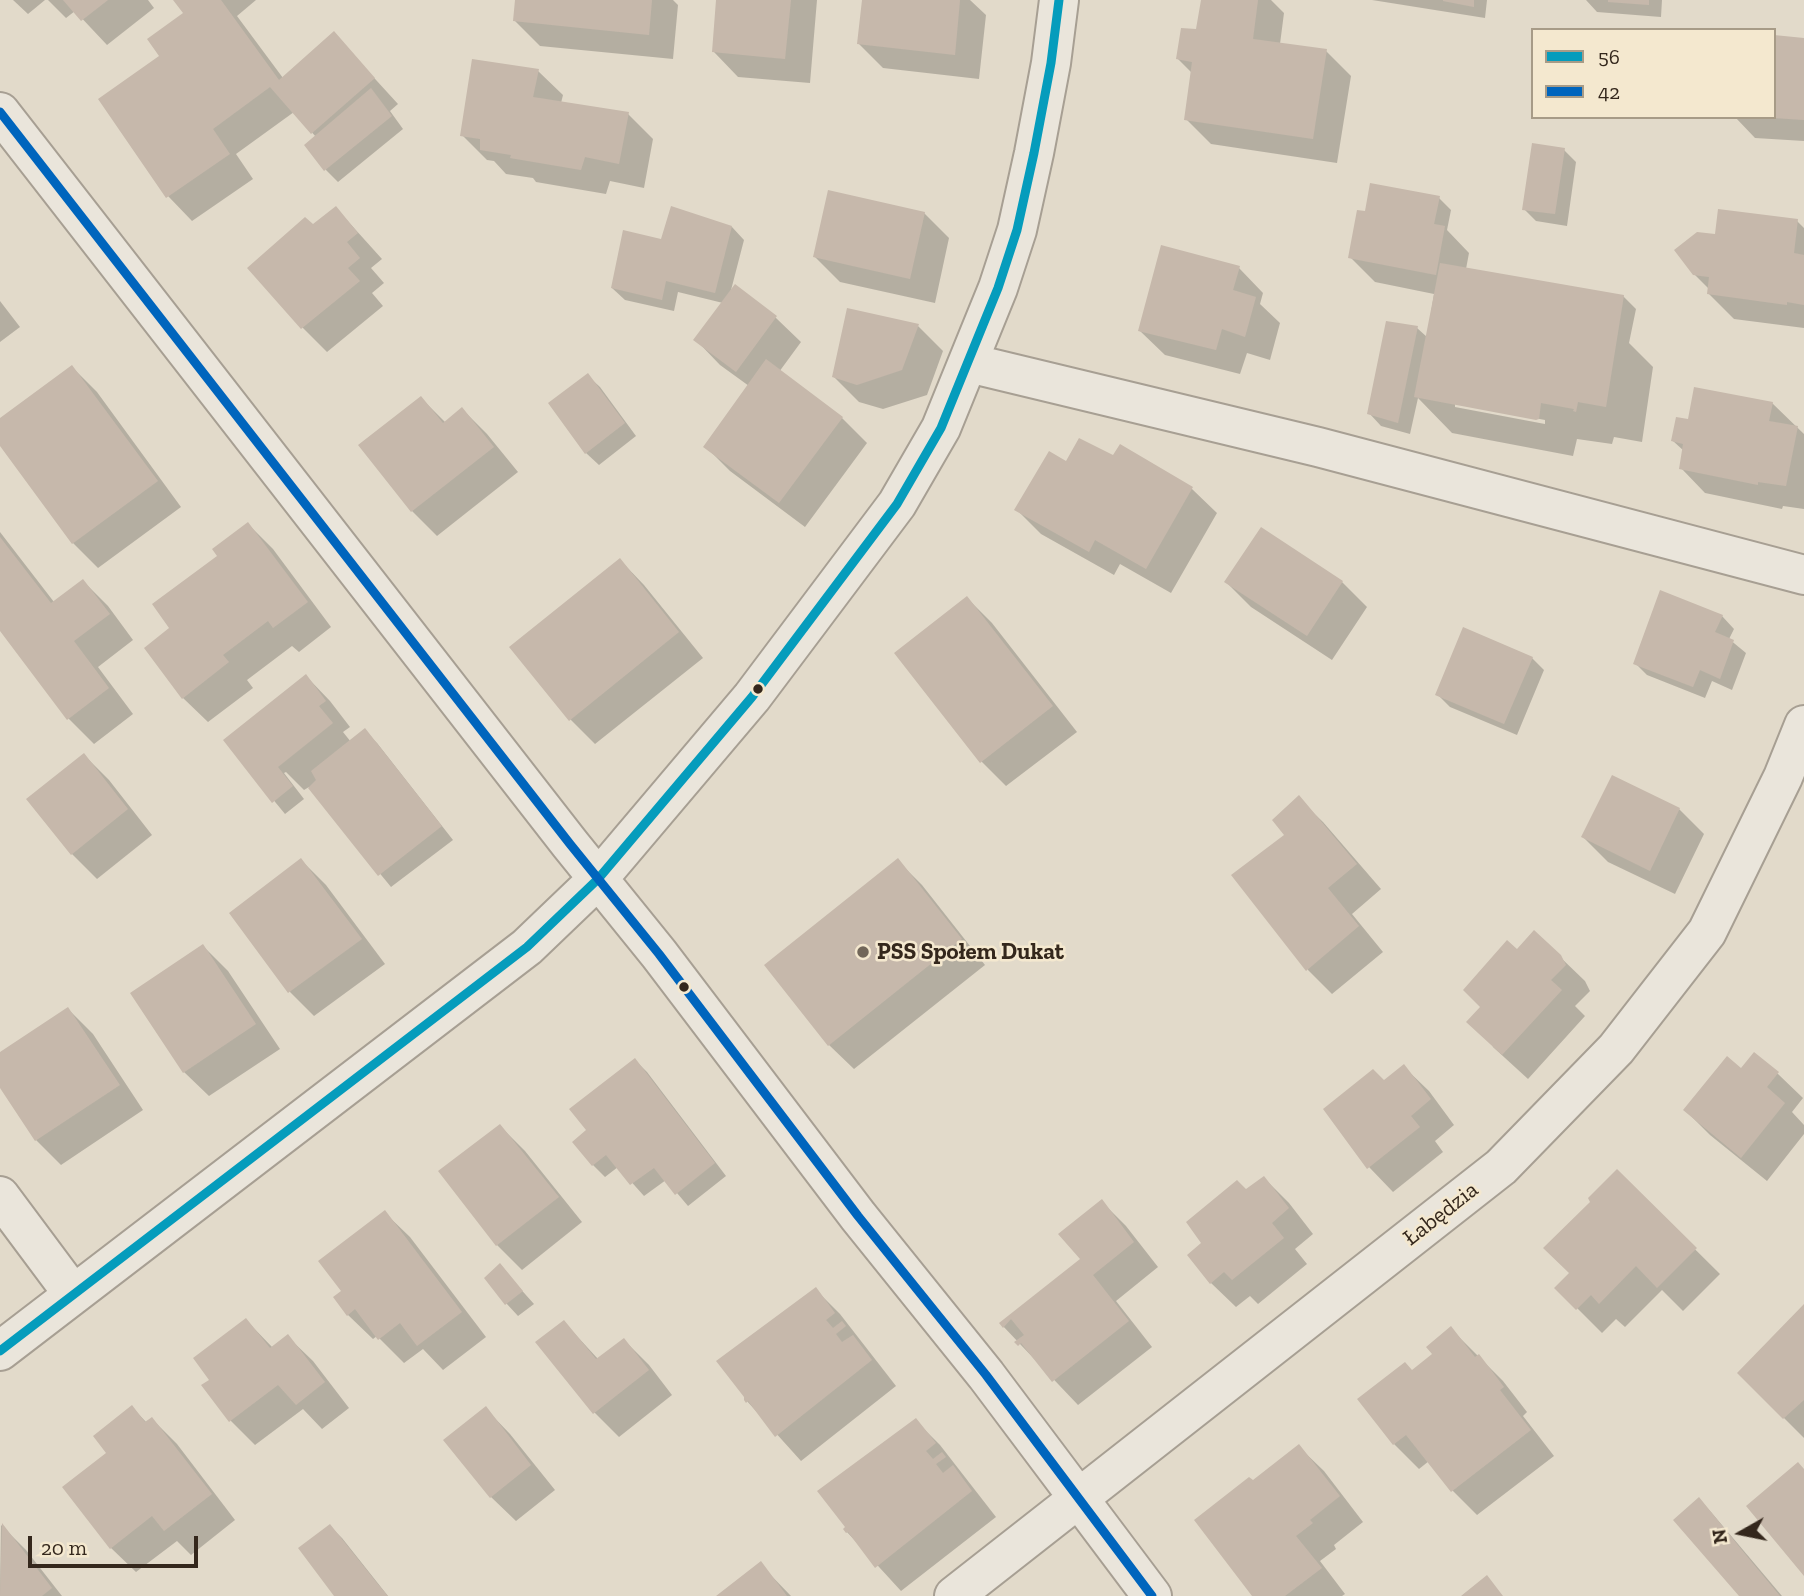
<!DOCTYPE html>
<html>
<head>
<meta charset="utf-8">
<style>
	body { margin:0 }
	#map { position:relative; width:1804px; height:1596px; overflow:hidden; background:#e2daca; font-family:"Zilla Slab",serif }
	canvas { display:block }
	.legend { position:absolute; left:1531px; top:28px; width:245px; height:91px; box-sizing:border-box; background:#f4e8cf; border:2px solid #a79b87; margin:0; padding:9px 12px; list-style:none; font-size:21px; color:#34271c }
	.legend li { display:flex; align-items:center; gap:14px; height:35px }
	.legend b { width:35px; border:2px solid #a79b87 }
	.north { position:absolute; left:1706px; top:1498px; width:70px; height:70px; -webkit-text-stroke:5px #f4e8cf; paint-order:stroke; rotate:261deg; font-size:19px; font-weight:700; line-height:28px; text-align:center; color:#34271c }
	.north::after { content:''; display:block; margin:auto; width:24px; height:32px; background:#34271c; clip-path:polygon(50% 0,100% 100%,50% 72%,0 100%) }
	.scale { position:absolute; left:28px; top:1536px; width:170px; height:32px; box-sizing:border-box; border:4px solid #34271c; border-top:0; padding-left:9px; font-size:21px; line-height:24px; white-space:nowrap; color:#34271c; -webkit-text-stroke:5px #f4e8cf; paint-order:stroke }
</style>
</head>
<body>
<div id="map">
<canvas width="1804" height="1596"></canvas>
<ul class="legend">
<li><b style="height:9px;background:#059cbc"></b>56</li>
<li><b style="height:9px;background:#0065bd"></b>42</li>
</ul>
<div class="north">N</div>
<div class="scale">20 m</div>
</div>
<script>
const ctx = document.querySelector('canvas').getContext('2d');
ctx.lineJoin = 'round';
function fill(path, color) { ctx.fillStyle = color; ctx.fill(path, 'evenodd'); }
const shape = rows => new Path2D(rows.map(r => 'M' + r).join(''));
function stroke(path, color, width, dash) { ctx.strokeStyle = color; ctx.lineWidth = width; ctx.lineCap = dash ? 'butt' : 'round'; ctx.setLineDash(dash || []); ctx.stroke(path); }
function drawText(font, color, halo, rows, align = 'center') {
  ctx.font = font + ' "Zilla Slab",serif'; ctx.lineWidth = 5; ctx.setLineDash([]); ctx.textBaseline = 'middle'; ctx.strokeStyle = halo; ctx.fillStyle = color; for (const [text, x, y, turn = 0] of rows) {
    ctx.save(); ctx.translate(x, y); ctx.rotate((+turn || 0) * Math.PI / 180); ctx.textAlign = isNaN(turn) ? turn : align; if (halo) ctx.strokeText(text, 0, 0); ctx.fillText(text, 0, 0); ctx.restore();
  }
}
fill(shape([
	[13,0,45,0,28,14],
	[48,0,148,0,154,8,107,45,75,11,66,18],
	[175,0,256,0,237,16,283,78,334,34,398,104,390,111,403,129,338,182,326,170,316,137,294,112,236,154,253,179,192,221,168,196,162,57,185,13],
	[516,0,673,0,678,5,673,59,540,46,515,21],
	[718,0,817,0,810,83,738,77,714,52],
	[863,0,970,0,986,15,979,79,883,68,858,43],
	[1203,0,1271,0,1284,13,1280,44,1326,51,1351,76,1337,163,1211,144,1186,119,1192,73,1178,59,1198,31],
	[1372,0,1487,0,1485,18],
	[1586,0,1662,0,1661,17,1597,12],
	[1804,39,1804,141,1755,138,1735,117,1774,117],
	[538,71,563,95,561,103,628,114,653,139,644,188,610,181,606,194,536,182,533,178,506,174,494,161,487,160,462,135],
	[1564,150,1576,162,1567,226,1536,221,1524,209],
	[1439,198,1451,210,1447,230,1469,253,1466,269,1623,296,1636,309,1629,343,1653,367,1642,442,1614,437,1612,444,1577,439,1573,456,1452,433,1418,398,1410,434,1381,426,1369,413,1417,328,1427,337,1434,294,1375,282,1350,257,1366,213],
	[1455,403,1545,420,1545,424,1455,407],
	[336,208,382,259,371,268,384,283,372,293,383,306,327,352,302,327,313,227],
	[924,213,949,238,935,303,840,282,815,257],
	[1797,221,1804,228,1804,328,1734,319,1709,294,1710,290,1694,274,1717,236],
	[732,227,744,240,730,294,735,287,776,318,801,342,779,372,842,418,867,443,805,527,730,471,705,446,749,386,720,365,696,340,723,303,678,292,674,311,625,300,612,288,662,241],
	[1239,268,1263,293,1260,304,1280,323,1270,360,1247,353,1240,374,1165,355,1140,331],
	[0,301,20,327,0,342],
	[918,326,943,351,927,395,883,409,859,402,834,377],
	[72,367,97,392,181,507,98,568,73,543,0,443,0,420],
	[587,375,600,387,636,436,599,465,586,453],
	[421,398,446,423,462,409,487,434,518,472,437,536,412,511,361,446],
	[1772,403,1804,434,1804,509,1783,506,1782,509,1705,493,1681,468,1684,451,1673,441,1689,421],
	[1120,447,1192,489,1217,513,1171,593,1120,564,1114,575,1041,534,1017,510,1067,464,1113,457],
	[248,524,273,549,331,627,299,652,292,646,247,680,253,688,208,722,183,698,172,628,220,556],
	[0,532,54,602,83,581,108,606,133,640,98,667,133,714,94,744,69,719,0,629],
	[620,560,644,585,703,658,595,744,570,719],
	[1226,582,1342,582,1367,607,1332,660,1251,607],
	[967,598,992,623,1077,732,1006,786,981,761],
	[1722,616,1734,629,1729,639,1746,653,1732,690,1712,681,1705,698,1647,675,1635,663],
	[1532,658,1544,670,1517,735,1450,707,1438,695],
	[306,676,330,701,350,727,343,732,351,742,365,731,377,743,453,840,391,887,309,787,304,790,286,772,284,773,304,799,285,814,225,741],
	[84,755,109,780,152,835,97,879,72,854,28,800],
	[1298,798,1323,822,1381,889,1352,914,1383,952,1332,994,1308,970],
	[1679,809,1704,834,1675,894,1608,862,1583,837],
	[301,860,326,885,385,964,314,1016,290,992],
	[898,861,922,885,985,965,854,1069,829,1045],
	[203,946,228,971,280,1049,209,1096,184,1072],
	[1517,951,1559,956,1585,981,1590,991,1575,1006,1585,1016,1528,1079,1493,1047,1482,1007],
	[68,1009,93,1034,143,1110,61,1165,36,1140,0,1085,0,1054],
	[1754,1055,1778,1074,1803,1098,1792,1112,1804,1125,1804,1134,1767,1181,1710,1135,1685,1110,1741,1070],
	[635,1060,647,1072,726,1176,688,1206,666,1180,644,1196,618,1167,605,1177,593,1165,589,1130],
	[1404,1067,1429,1091,1454,1125,1435,1141,1443,1152,1393,1192,1369,1167,1384,1082],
	[500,1126,525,1151,582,1222,522,1270,497,1245],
	[1617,1172,1720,1274,1683,1311,1662,1290,1625,1327,1616,1319,1602,1333,1557,1288,1571,1274,1593,1202],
	[1264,1178,1289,1203,1313,1234,1295,1249,1307,1264,1258,1304,1250,1296,1236,1307,1211,1283,1204,1243,1246,1191],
	[1101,1201,1126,1226,1158,1267,1116,1301,1152,1347,1078,1405,1001,1324,1082,1260],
	[385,1213,410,1237,486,1337,443,1370,423,1349,404,1363,377,1336,373,1339,348,1315,344,1292],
	[500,1266,534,1304,518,1316,506,1303],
	[815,1289,840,1314,896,1386,801,1461,746,1400],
	[1804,1307,1804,1438,1739,1373],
	[246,1320,273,1348,288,1337,313,1361,349,1408,322,1429,303,1409,255,1445,231,1421,212,1380],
	[564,1322,598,1359,624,1340,649,1365,672,1395,619,1437,594,1412],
	[1451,1329,1503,1381,1527,1412,1523,1416,1554,1456,1477,1515,1452,1490,1429,1461,1419,1469,1394,1444,1413,1372,1434,1355],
	[132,1407,147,1423,152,1419,177,1444,235,1520,191,1555,177,1541,136,1572,111,1548,109,1453],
	[486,1409,510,1434,555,1490,516,1521,491,1497],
	[915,1420,940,1445,996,1517,901,1591,847,1532],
	[1299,1447,1324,1471,1363,1522,1334,1545,1336,1549,1320,1561,1345,1594,1342,1596,1254,1596,1253,1483],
	[1699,1499,1711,1512,1782,1596,1741,1596],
	[1,1525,26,1550,62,1596,0,1596],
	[330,1526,342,1538,388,1596,338,1596],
	[760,1564,791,1596,719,1596]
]), '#0003');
fill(shape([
	[63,0,108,0,81,21],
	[173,0,221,0,279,80,334,31,375,78,311,134,270,87,213,129,230,154,166,198,98,99,159,56,147,39,183,13],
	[515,0,652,0,649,35,513,21],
	[716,0,791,0,785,59,712,52],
	[862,0,960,0,955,55,857,44],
	[1201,0,1258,0,1253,39,1327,49,1313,139,1184,120,1192,62,1176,59,1181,28,1196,29],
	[1443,0,1474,0,1474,7,1443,1],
	[1608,0,1649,0,1649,5,1608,2],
	[1774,35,1804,38,1804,120,1774,118],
	[472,59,539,69,533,97,629,112,619,164,585,157,581,170,510,158,511,155,480,150,480,139,460,136],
	[371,88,392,116,324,171,304,145],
	[1532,143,1565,148,1555,214,1522,210],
	[1370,183,1440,196,1434,224,1445,226,1436,275,1348,258,1357,210,1365,211],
	[828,190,925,212,910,279,813,257],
	[336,206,358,233,347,242,360,258,348,268,360,281,301,329,247,268,305,217,313,224],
	[671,206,732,226,715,293,666,281,662,300,611,288,623,230,661,239],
	[1718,209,1798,219,1794,253,1804,255,1804,305,1787,302,1787,305,1707,294,1709,277,1693,275,1674,250,1697,232,1715,234],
	[1161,245,1240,266,1233,290,1256,297,1245,337,1222,329,1216,350,1138,331],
	[1440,263,1624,295,1606,407,1578,402,1576,412,1573,411,1574,409,1541,403,1539,419,1536,420,1414,397],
	[735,284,777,316,736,372,693,340],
	[847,308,919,324,902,370,857,385,832,377],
	[1386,321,1418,326,1398,423,1367,414],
	[766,359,843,417,779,503,703,447],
	[72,365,158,481,72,544,0,446,0,418],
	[588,373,625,423,585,454,548,403],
	[1694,387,1773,402,1769,421,1798,426,1786,486,1758,482,1758,485,1679,469,1683,444,1671,441,1676,417,1688,419],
	[421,396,443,423,462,407,494,447,411,512,358,445],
	[1079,438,1113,455,1120,444,1193,487,1146,569,1095,540,1089,552,1014,510,1049,451,1066,461],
	[248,522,308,602,273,628,268,621,223,655,229,662,182,699,144,648,169,628,152,604,217,556,212,549],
	[1261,527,1343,581,1307,636,1224,582],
	[0,537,51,603,83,579,110,614,74,641,109,688,67,720,0,631],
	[620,558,679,632,569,721,509,647],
	[1660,590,1723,615,1715,632,1734,640,1720,679,1700,670,1693,687,1633,664],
	[967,596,1053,706,980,763,894,653],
	[1463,627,1533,657,1504,724,1435,695],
	[306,674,326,701,319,706,333,723,278,767,293,786,272,803,223,740],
	[365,728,442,826,378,876,308,788,316,780,311,771],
	[84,753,128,809,71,855,26,799],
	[1612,775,1680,808,1650,871,1581,837],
	[1299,795,1357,864,1328,888,1359,926,1306,971,1231,875,1284,835,1272,820],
	[301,858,362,939,288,993,229,913],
	[898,858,962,939,828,1046,764,965],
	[1534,930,1561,955,1566,965,1551,980,1562,990,1502,1055,1466,1022,1480,1007,1463,990,1507,940,1517,949],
	[203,944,256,1024,183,1073,130,993],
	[68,1007,120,1085,35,1141,0,1088,0,1052],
	[1754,1052,1779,1072,1767,1087,1785,1103,1741,1158,1683,1110,1727,1056,1741,1068],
	[635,1058,715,1163,675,1195,654,1168,630,1185,606,1155,592,1166,572,1142,586,1130,569,1109],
	[1404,1064,1431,1099,1411,1116,1420,1127,1367,1169,1323,1109,1373,1069,1384,1080],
	[500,1124,559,1197,496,1246,438,1171],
	[1617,1169,1697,1248,1657,1288,1636,1266,1599,1304,1591,1295,1576,1310,1554,1288,1569,1273,1543,1248,1590,1202,1588,1198],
	[1264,1176,1289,1208,1272,1223,1284,1238,1232,1280,1224,1272,1210,1284,1187,1255,1201,1243,1186,1222,1237,1180,1246,1189],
	[1102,1199,1134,1242,1093,1275,1129,1321,1052,1382,1021,1343,1018,1346,1014,1342,1024,1335,1011,1319,1003,1328,999,1323,1080,1259,1058,1234],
	[385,1210,462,1312,417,1346,400,1323,378,1340,355,1309,347,1316,333,1297,341,1291,318,1261],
	[500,1263,523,1291,505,1305,484,1278],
	[816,1287,835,1313,826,1320,833,1328,842,1321,846,1326,836,1334,842,1342,853,1335,872,1360,775,1437,748,1401,746,1403,744,1400,744,1397,716,1361],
	[1804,1304,1804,1400,1783,1419,1737,1373],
	[246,1318,270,1348,288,1334,325,1382,296,1405,278,1385,229,1422,201,1385,209,1380,193,1358],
	[564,1320,596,1359,624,1338,649,1370,593,1414,535,1342],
	[1451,1326,1475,1357,1479,1354,1504,1387,1500,1390,1531,1430,1451,1492,1406,1435,1393,1445,1357,1399,1405,1362,1412,1370,1432,1354,1426,1347],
	[132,1405,145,1422,152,1417,212,1494,164,1531,152,1516,110,1549,62,1487,106,1453,93,1436],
	[486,1406,531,1465,490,1498,443,1440],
	[916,1418,936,1443,926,1451,933,1459,942,1452,946,1457,936,1464,943,1473,953,1465,972,1491,875,1568,848,1532,846,1533,843,1529,845,1527,817,1491],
	[1299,1444,1340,1496,1310,1520,1313,1523,1296,1536,1322,1568,1285,1596,1252,1596,1194,1520,1249,1477,1253,1480],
	[1798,1462,1804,1469,1804,1576,1746,1506],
	[1699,1497,1741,1549,1780,1596,1739,1596,1673,1520],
	[2,1523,52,1588,42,1596,0,1596],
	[330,1524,377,1583,388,1596,334,1596,298,1548],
	[761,1561,787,1596,716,1596],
	[1487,1575,1503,1596,1461,1596]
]), '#c6b8ab');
const minor = shape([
	[0,112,570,844,659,954,858,1216,986,1375,1152,1596],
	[969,363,1318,447,1804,575],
	[0,1196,73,1294],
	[0,1351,527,947,598,879,752,697,897,504,941,428,998,288,1017,230,1034,153,1051,63,1059,0],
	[954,1596,1501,1167,1616,1049,1707,932,1783,777,1804,725]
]);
stroke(minor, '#a79f93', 42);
stroke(minor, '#eae5db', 38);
stroke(shape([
	[0,1351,527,947,598,879,752,697,897,504,941,428,998,288,1017,230,1034,153,1051,63,1059,0]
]), '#059cbc', 9);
stroke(shape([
	[0,112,570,844,659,954,858,1216,986,1375,1152,1596]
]), '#0065bd', 9);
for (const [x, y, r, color] of [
	[758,689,6,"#34271c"],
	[863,952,7,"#716659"],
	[684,987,6,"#34271c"]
]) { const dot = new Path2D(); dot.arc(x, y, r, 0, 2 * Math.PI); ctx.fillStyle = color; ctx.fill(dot); stroke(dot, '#f4e8cf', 2.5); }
drawText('bold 23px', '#34271c', '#f4e8cf', [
	["PSS Społem Dukat",877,952]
], 'left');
drawText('23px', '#34271c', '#f4e8cf', [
	["Łabędzia",1441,1214,-38]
]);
</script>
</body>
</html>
